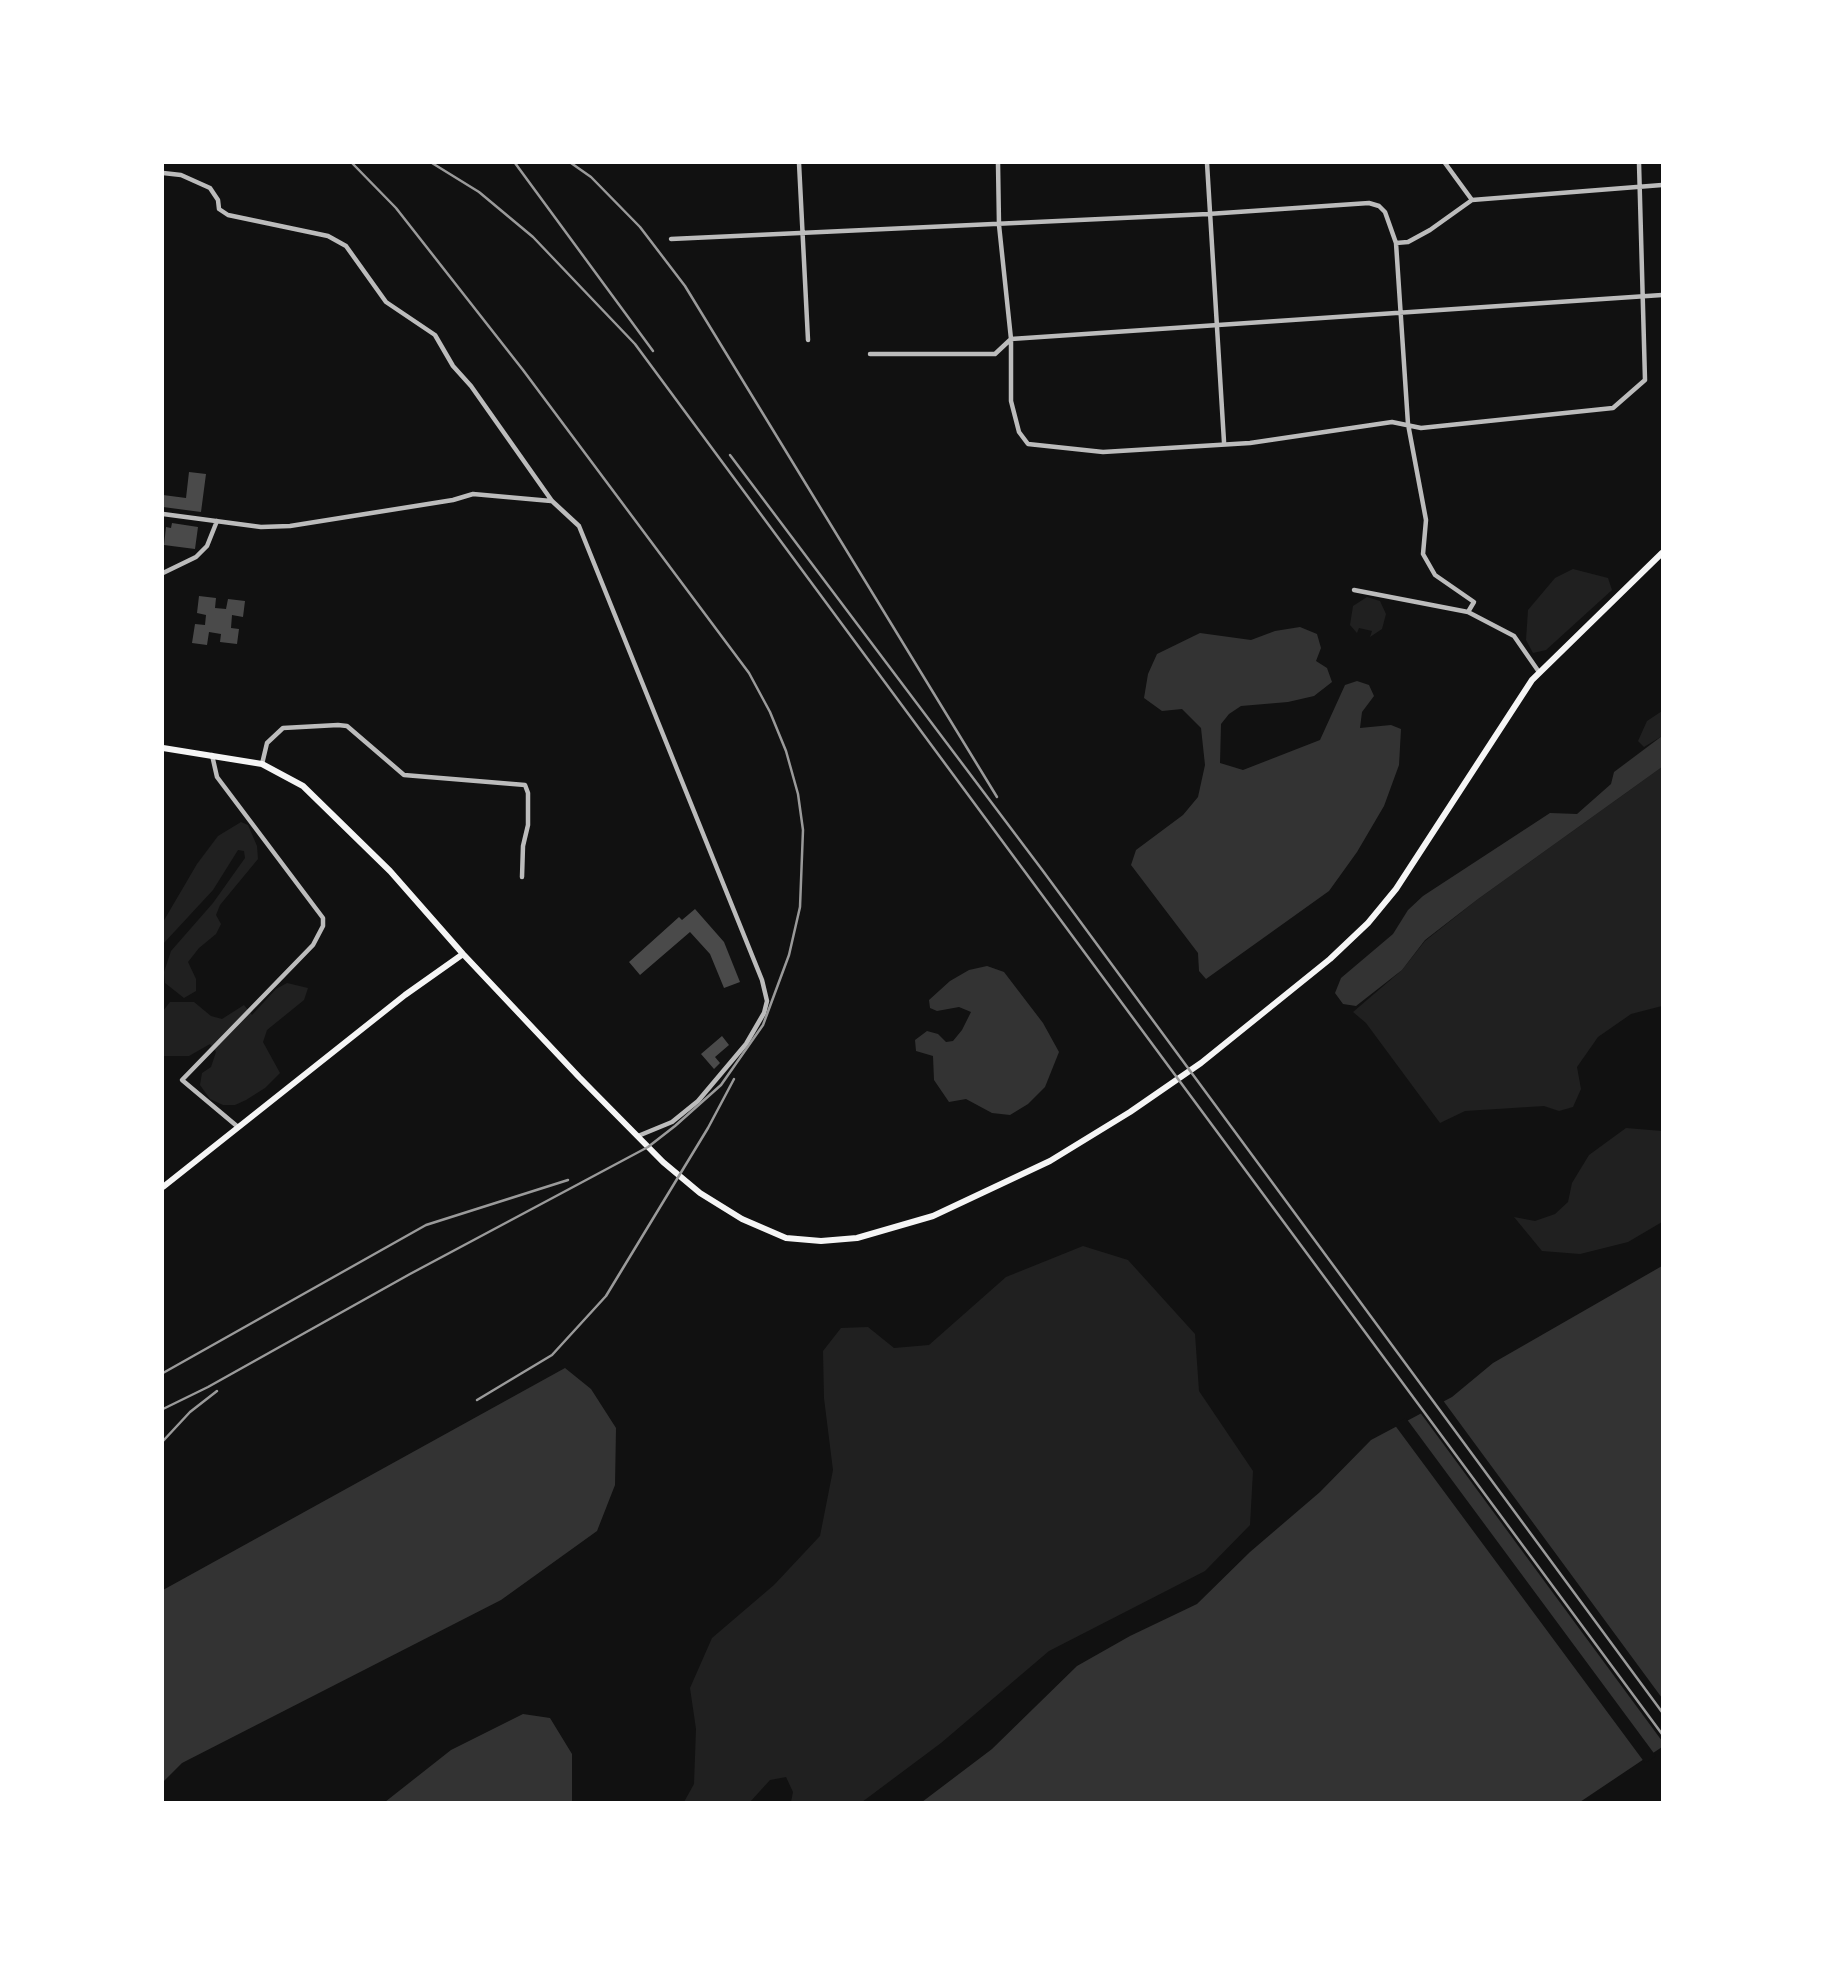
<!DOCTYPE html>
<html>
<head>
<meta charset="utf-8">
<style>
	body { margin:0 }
	#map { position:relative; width:1825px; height:1965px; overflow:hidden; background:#111; font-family:"Source Sans 3",sans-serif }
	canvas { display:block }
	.frame { position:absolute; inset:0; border:164px solid #fff; pointer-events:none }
</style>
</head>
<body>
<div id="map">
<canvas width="1825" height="1965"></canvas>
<div class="frame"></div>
</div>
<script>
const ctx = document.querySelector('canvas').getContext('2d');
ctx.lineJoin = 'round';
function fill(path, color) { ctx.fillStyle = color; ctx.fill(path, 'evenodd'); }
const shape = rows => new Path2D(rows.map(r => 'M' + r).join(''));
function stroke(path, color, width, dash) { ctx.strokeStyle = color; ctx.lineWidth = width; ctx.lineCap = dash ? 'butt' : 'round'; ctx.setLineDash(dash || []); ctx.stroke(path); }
fill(shape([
	[1573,569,1608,578,1612,590,1546,650,1533,653,1526,640,1528,610,1555,578],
	[1367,597,1380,601,1386,614,1382,629,1370,637,1372,631,1359,628,1357,633,1350,625,1353,606],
	[1662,711,1662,736,1644,747,1638,741,1647,721],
	[1662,767,1662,1006,1631,1014,1598,1037,1577,1067,1581,1089,1573,1107,1559,1111,1544,1106,1465,1111,1440,1123,1366,1023,1353,1012,1402,970,1425,941,1478,899],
	[241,822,248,825,257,846,258,859,220,905,216,915,221,924,216,934,199,948,188,962,196,979,196,991,184,998,165,983,164,972,171,951,213,903,245,858,244,851,238,850,213,890,163,944,163,922,197,864,218,836],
	[287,983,308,988,304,1000,267,1030,263,1042,280,1073,265,1088,246,1100,235,1105,223,1105,210,1099,200,1085,202,1073,211,1067,216,1052,210,1044,189,1056,163,1056,163,1011,170,1002,194,1002,211,1016,222,1019,244,1005,252,1015,276,989],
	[1626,1128,1662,1131,1662,1222,1628,1242,1580,1254,1542,1251,1514,1217,1535,1221,1555,1214,1568,1202,1572,1183,1589,1155],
	[1083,1246,1128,1260,1195,1334,1199,1391,1253,1471,1250,1525,1205,1571,1049,1651,941,1743,862,1802,791,1802,793,1792,786,1777,770,1780,750,1802,684,1802,694,1784,696,1729,690,1688,712,1638,774,1585,820,1536,833,1470,824,1398,823,1351,841,1328,868,1327,894,1348,929,1345,1006,1277]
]), '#202020');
fill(shape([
	[1300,627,1317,634,1321,648,1316,661,1327,668,1332,682,1314,696,1288,702,1241,706,1229,714,1221,724,1220,763,1243,770,1320,740,1345,685,1357,681,1369,685,1374,696,1362,712,1360,728,1391,725,1401,729,1399,765,1384,806,1357,852,1329,891,1206,979,1199,971,1198,953,1131,865,1136,850,1183,815,1198,797,1205,765,1201,728,1182,709,1162,711,1144,698,1148,674,1157,654,1200,633,1251,640,1275,631],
	[1662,736,1662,767,1478,899,1425,940,1402,970,1356,1006,1343,1004,1335,993,1341,978,1393,934,1408,910,1423,896,1550,813,1577,814,1611,784,1614,772],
	[987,966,1004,972,1043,1023,1059,1052,1045,1087,1028,1104,1010,1115,992,1113,966,1099,949,1102,934,1080,933,1056,916,1051,915,1040,927,1031,938,1034,946,1042,953,1041,962,1030,971,1012,959,1007,937,1011,930,1008,929,1000,950,981,969,970],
	[1662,1266,1662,1747,1580,1802,922,1802,992,1749,1077,1666,1130,1636,1197,1604,1250,1552,1320,1492,1371,1440,1452,1397,1493,1363],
	[565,1368,591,1389,616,1428,615,1485,597,1531,501,1600,182,1763,163,1782,163,1590],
	[523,1714,550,1718,572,1754,572,1802,385,1802,451,1750]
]), '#333');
fill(shape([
	[1442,1399,1662,1698,1662,1741,1419,1411],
	[1406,1418,1656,1756,1645,1763,1394,1424]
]), '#111');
fill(shape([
	[189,472,206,474,201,512,163,507,163,495,186,498],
	[172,523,198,527,195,549,164,545,166,527,171,528],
	[199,596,216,598,215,608,226,609,228,599,245,601,243,617,232,615,231,628,239,629,237,644,220,642,221,634,209,632,207,645,192,643,195,624,205,625,206,615,197,613],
	[695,909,724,942,740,982,724,988,710,954,690,932,640,975,629,962,679,917,682,920],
	[722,1036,729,1045,715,1057,720,1063,714,1069,701,1054]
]), '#4a4a4a');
stroke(shape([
	[799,163,808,340],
	[998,163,999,225,1011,339,1011,401,1019,432,1028,444,1103,452,1250,443,1392,422,1421,428,1613,408,1645,380,1639,163],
	[1207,163,1224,442],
	[1445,163,1472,200],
	[163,173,181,175,210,188,218,200,219,209,228,215,328,236,346,246,386,302,435,335,453,366,471,386,552,501,579,526,762,980,767,1001,764,1013,746,1044,698,1101,672,1122,638,1136],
	[671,239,1208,214,1369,203,1379,206,1385,212,1396,243,1408,242,1430,230,1472,200,1662,185],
	[1396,243,1408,424,1426,520,1423,554,1435,575,1474,602,1468,612],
	[870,354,995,354,1011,339,1662,295],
	[163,514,261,527,290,526,453,500,473,494,551,501],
	[163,573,196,557,207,546,217,521],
	[1354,590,1468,612,1514,636,1539,672],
	[212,755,217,777,323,918,323,926,313,945,182,1080,238,1127],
	[262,764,267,743,283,728,338,725,347,726,404,775,525,785,528,793,528,825,523,846,522,877]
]), '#bcbcbc', 4.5);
stroke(shape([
	[163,748,262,764,303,786,390,871,463,954,579,1077,663,1162,700,1193,742,1219,786,1238,821,1241,857,1238,933,1216,1050,1161,1130,1112,1201,1063,1330,959,1368,923,1396,889,1532,680,1662,553],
	[163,1187,405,995,463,954]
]), '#f5f5f5', 6);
stroke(shape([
	[432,163,479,192,533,237,635,344,1662,1734],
	[515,163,653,351],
	[571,163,591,177,640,227,685,286,997,797],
	[730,455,1043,871,1662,1712],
	[163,1373,426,1225,568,1180],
	[477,1400,552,1355,606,1296,708,1128,734,1079],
	[163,1409,208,1387,410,1274,648,1147,675,1126,721,1085,763,1025,789,955,800,907,803,830,798,794,786,751,770,712,749,673,523,370,396,208,352,163],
	[163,1441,190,1412,217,1391]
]), '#9a9a9a', 2.5);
</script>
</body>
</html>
